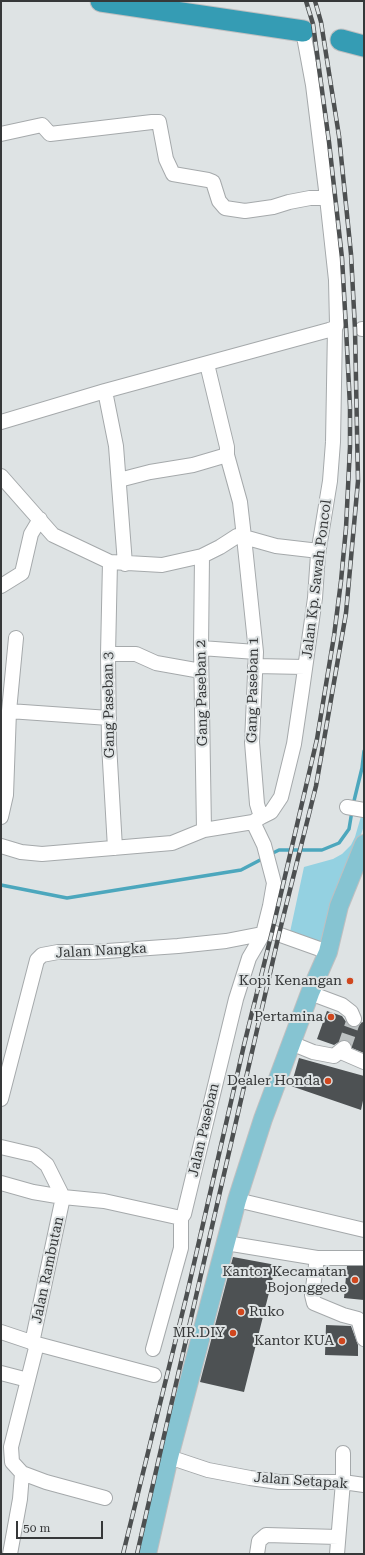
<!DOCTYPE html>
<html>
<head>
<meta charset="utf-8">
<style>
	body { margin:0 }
	#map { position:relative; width:365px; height:1555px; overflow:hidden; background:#dee3e4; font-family:"Roboto Serif",serif }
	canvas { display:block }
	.frame { position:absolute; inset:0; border:2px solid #363839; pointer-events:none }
	.scale { position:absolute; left:16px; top:1521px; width:87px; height:18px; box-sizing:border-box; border:2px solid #363839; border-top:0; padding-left:5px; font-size:12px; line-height:14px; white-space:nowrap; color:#363839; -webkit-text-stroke:3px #dee3e4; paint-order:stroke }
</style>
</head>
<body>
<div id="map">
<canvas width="365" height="1555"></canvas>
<div class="frame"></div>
<div class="scale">50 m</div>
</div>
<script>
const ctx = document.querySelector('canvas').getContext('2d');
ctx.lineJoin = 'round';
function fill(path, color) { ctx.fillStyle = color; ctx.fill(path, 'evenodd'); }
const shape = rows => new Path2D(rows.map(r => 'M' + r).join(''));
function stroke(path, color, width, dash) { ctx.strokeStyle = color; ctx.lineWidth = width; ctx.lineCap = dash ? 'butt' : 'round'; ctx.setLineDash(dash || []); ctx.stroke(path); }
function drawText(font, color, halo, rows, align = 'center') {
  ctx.font = font + ' "Roboto Serif",serif'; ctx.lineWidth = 4; ctx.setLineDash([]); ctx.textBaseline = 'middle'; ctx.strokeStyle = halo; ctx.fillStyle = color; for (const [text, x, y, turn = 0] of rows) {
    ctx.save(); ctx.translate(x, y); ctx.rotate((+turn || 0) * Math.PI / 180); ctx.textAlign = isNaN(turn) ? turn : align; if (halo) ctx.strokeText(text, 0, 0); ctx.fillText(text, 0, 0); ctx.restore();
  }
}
fill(shape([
	[364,806,364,826,322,946,290,932,304,867,333,859,342,854,351,845,355,837]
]), '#94d1e1');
stroke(shape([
	[353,805,362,768,364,751],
	[269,855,279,850,322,850,339,843,349,829,352,811],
	[1,885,67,898,241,870,264,858]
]), '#4ca7bd', 3.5);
fill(shape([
	[327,1011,342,1016,349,1026,353,1027,358,1027,362,1022,364,1023,364,1053,352,1048,351,1043,347,1040,342,1040,334,1045,317,1039],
	[299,1058,364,1076,364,1096,361,1110,291,1086],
	[233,1257,276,1265,244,1392,200,1382],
	[347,1266,364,1266,364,1300,344,1298],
	[326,1325,351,1326,358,1345,358,1356,325,1355]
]), '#4d5153');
stroke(shape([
	[344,1048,354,1019]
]), '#bcc1c2', 14, [14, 7]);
const minor = shape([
	[303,31,313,85,327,198],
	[1,134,42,125,50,134,152,122,159,122,166,159,173,174,208,180,213,182,219,201,225,208,245,211,273,207,289,202,310,198,327,198,336,280,337,324,335,328,329,330,105,391,1,422],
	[362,329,364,329],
	[105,391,116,446,125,564],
	[227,455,240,502,244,537,276,546,319,551],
	[1,476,53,535,110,562,162,565,202,556,220,547,237,536,244,537,256,652,252,742,257,804,261,817,253,822,204,830,172,843,42,854,21,852,1,846],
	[119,480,150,472,193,465,227,455,227,447,207,364],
	[202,556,201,648,204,830],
	[110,562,108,654,109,744,115,848],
	[1,586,22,573,31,534,40,519],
	[201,648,256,652],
	[108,654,136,654,156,663,201,671],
	[255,666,305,667],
	[9,711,109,718],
	[347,807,364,810],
	[1,817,6,795,9,711,16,638],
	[261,817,271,812,281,797,294,744,302,690,315,598,318,554,330,481,333,442,335,328],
	[310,993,342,1005,351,1012,354,1019],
	[291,1043,313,1052,334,1056,344,1048],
	[341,1052,364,1062],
	[1,1099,37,960,42,955,58,952,93,952,178,946,226,941,272,932,328,952],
	[1,1147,35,1155,47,1165,63,1197,32,1343],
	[1,1183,33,1192,63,1197,104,1201,181,1218],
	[237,1200,364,1230],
	[226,1243,317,1258,364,1258],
	[317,1258,312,1295,314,1303,343,1315,358,1319,364,1339],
	[1,1332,37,1344,154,1375],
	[153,1349,181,1248,181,1218,184,1214,236,999,249,958,263,934,270,906,274,883,264,845,253,822],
	[1,1373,28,1380],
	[169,1457,208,1470,250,1478,279,1482,343,1482,364,1485],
	[22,1473,46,1482,105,1498],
	[10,1554,20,1499,22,1473,12,1462,11,1447,37,1344],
	[257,1554,259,1541,266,1535,338,1537],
	[337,1554,343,1482,343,1453]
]);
const major = shape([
	[147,1554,169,1457,237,1200,263,1119,310,993,328,952,339,906,364,844]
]);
const highway = shape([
	[101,1,303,31],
	[341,40,364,46]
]);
stroke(minor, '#a5a9ab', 16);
stroke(major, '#bfbfc0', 20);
stroke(highway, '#bfbfc0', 23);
stroke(minor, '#fff', 14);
stroke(major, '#86c4d2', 18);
stroke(highway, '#359cb4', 21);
const rail = shape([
	[123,1554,187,1294,244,1045,272,932,317,739,334,636,341,581,346,528,350,447,350,407,346,328,342,258,329,142,313,24,306,1],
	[137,1554,279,934,316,786,346,613,358,481,355,329,351,254,339,136,321,22,315,1]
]);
stroke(rail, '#4d5051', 4.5);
stroke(rail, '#dee3e4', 3, [9]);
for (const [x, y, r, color] of [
	[350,981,4,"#d0471e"],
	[331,1017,4,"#d0471e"],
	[328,1081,4,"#d0471e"],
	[355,1280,4,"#d0471e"],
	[241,1312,4,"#d0471e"],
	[233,1333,4,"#d0471e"],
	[342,1341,4,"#d0471e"]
]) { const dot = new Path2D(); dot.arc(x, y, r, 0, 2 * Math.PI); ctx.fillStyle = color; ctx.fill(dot); stroke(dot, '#dee3e4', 1.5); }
drawText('14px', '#363839', '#dee3e4', [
	["Jalan Kp. Sawah Poncol",317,579,-83],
	["Gang Paseban 1",253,690,-89],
	["Gang Paseban 2",202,693,-91],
	["Gang Paseban 3",109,705,-91],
	["Jalan Nangka",101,951,-3],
	["Jalan Paseban",204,1130,-77],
	["Jalan Rambutan",48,1270,-78],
	["Jalan Setapak",301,1481,4]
]);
drawText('14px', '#363839', '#dee3e4', [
	["Kopi Kenangan",342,981],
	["Pertamina",323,1017],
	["Dealer Honda",320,1081],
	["Kantor Kecamatan",347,1272],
	["Bojonggede",347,1288],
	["Ruko",249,1312,"left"],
	["MR.DIY",225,1333],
	["Kantor KUA",334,1341]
], 'right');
</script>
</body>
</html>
